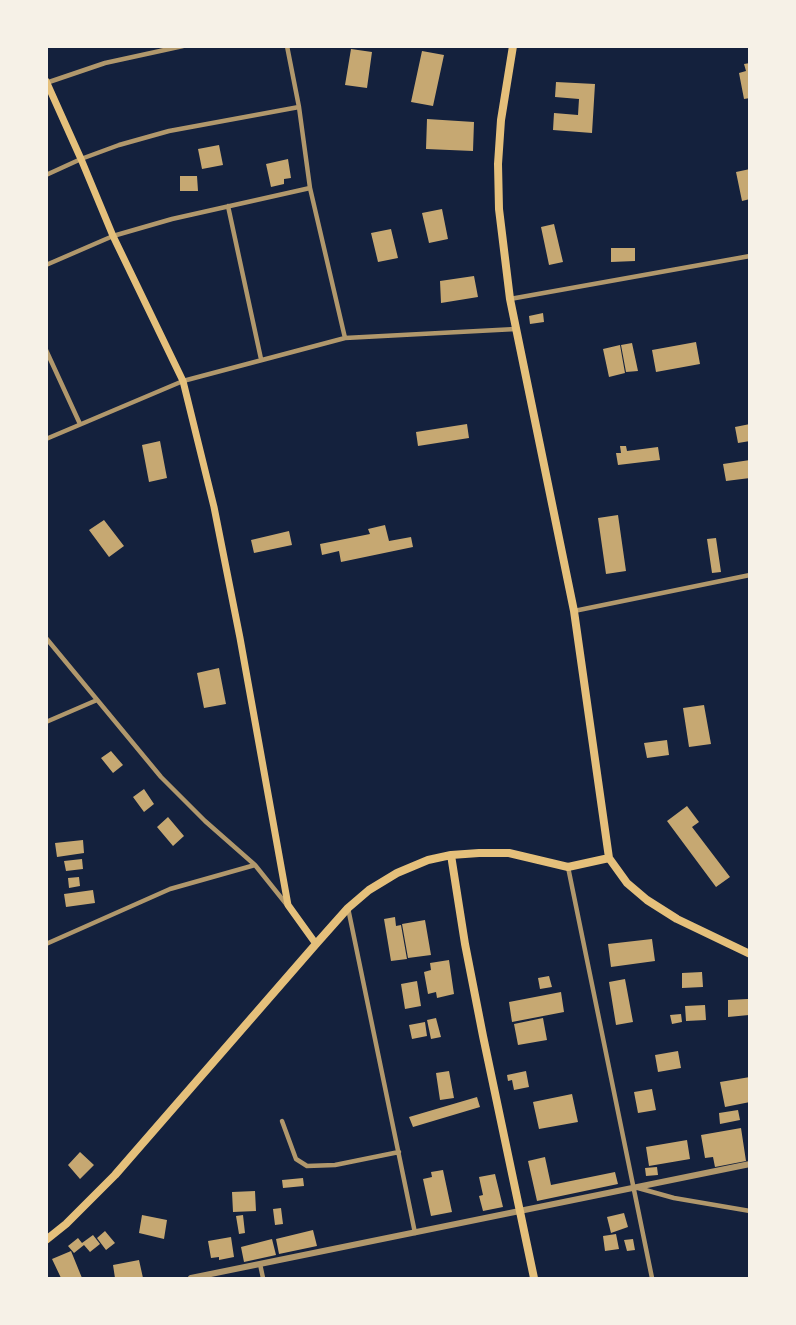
<!DOCTYPE html>
<html>
<head>
<meta charset="utf-8">
<style>
	body { margin:0 }
	#map { position:relative; width:796px; height:1325px; overflow:hidden; background:#14213d; font-family:"PT Sans Narrow",sans-serif }
	canvas { display:block }
	.frame { position:absolute; inset:0; border:48px solid #f6f1e7; pointer-events:none }
</style>
</head>
<body>
<div id="map">
<canvas width="796" height="1325"></canvas>
<div class="frame"></div>
</div>
<script>
const ctx = document.querySelector('canvas').getContext('2d');
ctx.lineJoin = 'round';
function fill(path, color) { ctx.fillStyle = color; ctx.fill(path, 'evenodd'); }
const shape = rows => new Path2D(rows.map(r => 'M' + r).join(''));
function stroke(path, color, width, dash) { ctx.strokeStyle = color; ctx.lineWidth = width; ctx.lineCap = dash ? 'butt' : 'round'; ctx.setLineDash(dash || []); ctx.stroke(path); }
fill(shape([
	[351,49,372,52,367,88,345,85],
	[422,51,444,55,433,106,411,102],
	[750,63,750,98,744,99,739,73,746,71,744,64],
	[556,82,595,84,592,133,553,130,554,113,578,115,579,99,555,97],
	[427,119,474,122,473,151,426,149],
	[219,145,223,165,202,169,198,149],
	[288,159,291,178,284,179,284,184,271,187,266,164],
	[750,169,750,199,742,201,736,172],
	[180,176,197,176,198,191,180,191],
	[442,209,448,239,429,243,422,213],
	[554,224,563,262,549,265,541,227],
	[391,229,398,258,378,262,371,233],
	[611,248,635,248,635,261,611,262],
	[474,276,478,297,441,303,440,281],
	[543,313,544,322,530,324,529,316],
	[696,342,700,364,656,372,652,350],
	[632,343,638,371,626,372,621,345],
	[620,345,625,373,609,377,603,349],
	[467,424,469,438,418,446,416,432],
	[750,424,750,441,738,443,735,427],
	[160,441,167,478,149,482,142,445],
	[620,446,626,446,627,451,658,447,660,460,618,465,616,453,621,453],
	[750,460,750,478,726,481,723,464],
	[618,515,626,571,606,574,598,518],
	[104,520,124,546,109,557,89,530],
	[385,525,389,541,411,537,413,547,341,562,339,551,322,555,320,544,370,534,368,529],
	[289,531,292,545,254,553,251,540],
	[716,538,721,572,712,573,707,539],
	[219,668,226,704,204,708,197,673],
	[704,705,711,744,689,747,683,708],
	[667,740,669,755,647,758,644,743],
	[111,751,123,765,113,773,101,758],
	[144,789,154,804,144,812,133,797],
	[687,806,699,822,692,827,730,877,716,887,667,821],
	[168,817,184,836,173,846,157,827],
	[83,840,84,853,57,857,55,843],
	[82,859,83,869,66,871,64,861],
	[79,877,80,886,69,888,68,878],
	[93,890,95,903,66,907,64,894],
	[395,917,396,926,401,925,407,959,391,961,384,919],
	[425,920,431,955,408,958,402,924],
	[652,939,655,961,611,967,608,944],
	[449,960,454,994,437,998,436,992,428,994,424,972,431,970,430,963],
	[702,972,703,987,682,988,682,973],
	[549,976,552,987,540,989,538,978],
	[625,979,633,1022,616,1025,609,982],
	[417,981,421,1006,405,1009,401,984],
	[561,992,564,1012,512,1022,509,1002],
	[748,999,749,1015,728,1017,728,1000],
	[705,1005,706,1020,686,1021,685,1006],
	[681,1014,682,1022,672,1024,670,1015],
	[436,1018,441,1037,431,1039,427,1020],
	[543,1018,547,1040,518,1045,514,1024],
	[425,1022,427,1036,412,1039,409,1025],
	[678,1051,681,1068,658,1072,655,1055],
	[449,1071,454,1098,440,1100,436,1073],
	[526,1071,529,1087,514,1090,512,1080,508,1081,507,1075],
	[750,1077,750,1102,725,1107,720,1082],
	[652,1089,656,1110,638,1113,634,1092],
	[572,1094,578,1122,539,1129,533,1102],
	[477,1097,480,1107,413,1127,409,1117],
	[738,1110,740,1120,720,1124,719,1113],
	[741,1128,746,1161,715,1167,713,1157,705,1158,701,1135],
	[687,1140,690,1159,649,1166,646,1147],
	[80,1152,94,1165,80,1179,68,1165],
	[545,1157,551,1185,615,1172,618,1184,537,1201,528,1161],
	[657,1167,658,1175,646,1176,645,1168],
	[443,1170,452,1212,431,1216,423,1179,432,1177,431,1172],
	[495,1174,503,1207,483,1211,479,1196,483,1195,479,1177],
	[303,1178,304,1186,283,1188,282,1180],
	[255,1191,256,1211,233,1212,232,1192],
	[281,1208,283,1224,275,1225,273,1209],
	[624,1213,628,1227,611,1233,607,1217],
	[142,1215,167,1220,164,1239,139,1233],
	[243,1215,245,1233,239,1234,236,1216],
	[313,1230,317,1246,279,1254,276,1239],
	[105,1231,115,1243,106,1250,97,1238],
	[616,1234,619,1249,605,1251,603,1236],
	[93,1235,100,1244,90,1252,84,1245,74,1253,68,1246,78,1238,82,1243],
	[231,1237,234,1257,219,1260,219,1257,211,1258,208,1241],
	[272,1239,276,1255,244,1262,241,1247],
	[633,1239,635,1250,627,1251,624,1240],
	[71,1251,82,1278,61,1278,52,1259],
	[139,1260,143,1278,115,1278,113,1265]
]), '#c6a872');
stroke(shape([
	[287,46,299,107,310,188,345,338],
	[46,83,105,63,183,46],
	[46,175,81,159,119,145,169,131,299,107],
	[228,206,261,359],
	[46,265,113,236,172,219,310,188],
	[510,299,750,256],
	[46,350,80,424],
	[46,439,183,381,345,338,516,329],
	[574,611,750,575],
	[46,638,161,777,205,821,255,865,287,905],
	[46,722,97,700],
	[568,867,652,1278],
	[348,908,415,1233],
	[46,944,170,889,255,865],
	[282,1121,296,1159,307,1166,335,1165,399,1152],
	[638,1188,674,1198,750,1211],
	[260,1264,263,1278]
]), '#b1986c', 4.5);
stroke(shape([
	[191,1278,750,1164]
]), '#b1986c', 6);
stroke(shape([
	[46,81,81,159,113,236,183,381,214,507,240,638,288,905,316,944]
]), '#e5c07b', 7);
stroke(shape([
	[513,46,501,120,498,164,499,209,510,299,574,611,609,858,627,883,647,900,677,919,750,954],
	[451,855,465,944,483,1036,534,1278],
	[46,1240,66,1224,115,1175,316,944,348,908,369,890,397,873,428,860,451,855,479,853,509,853,568,867,609,858]
]), '#e5c07b', 8);
</script>
</body>
</html>
